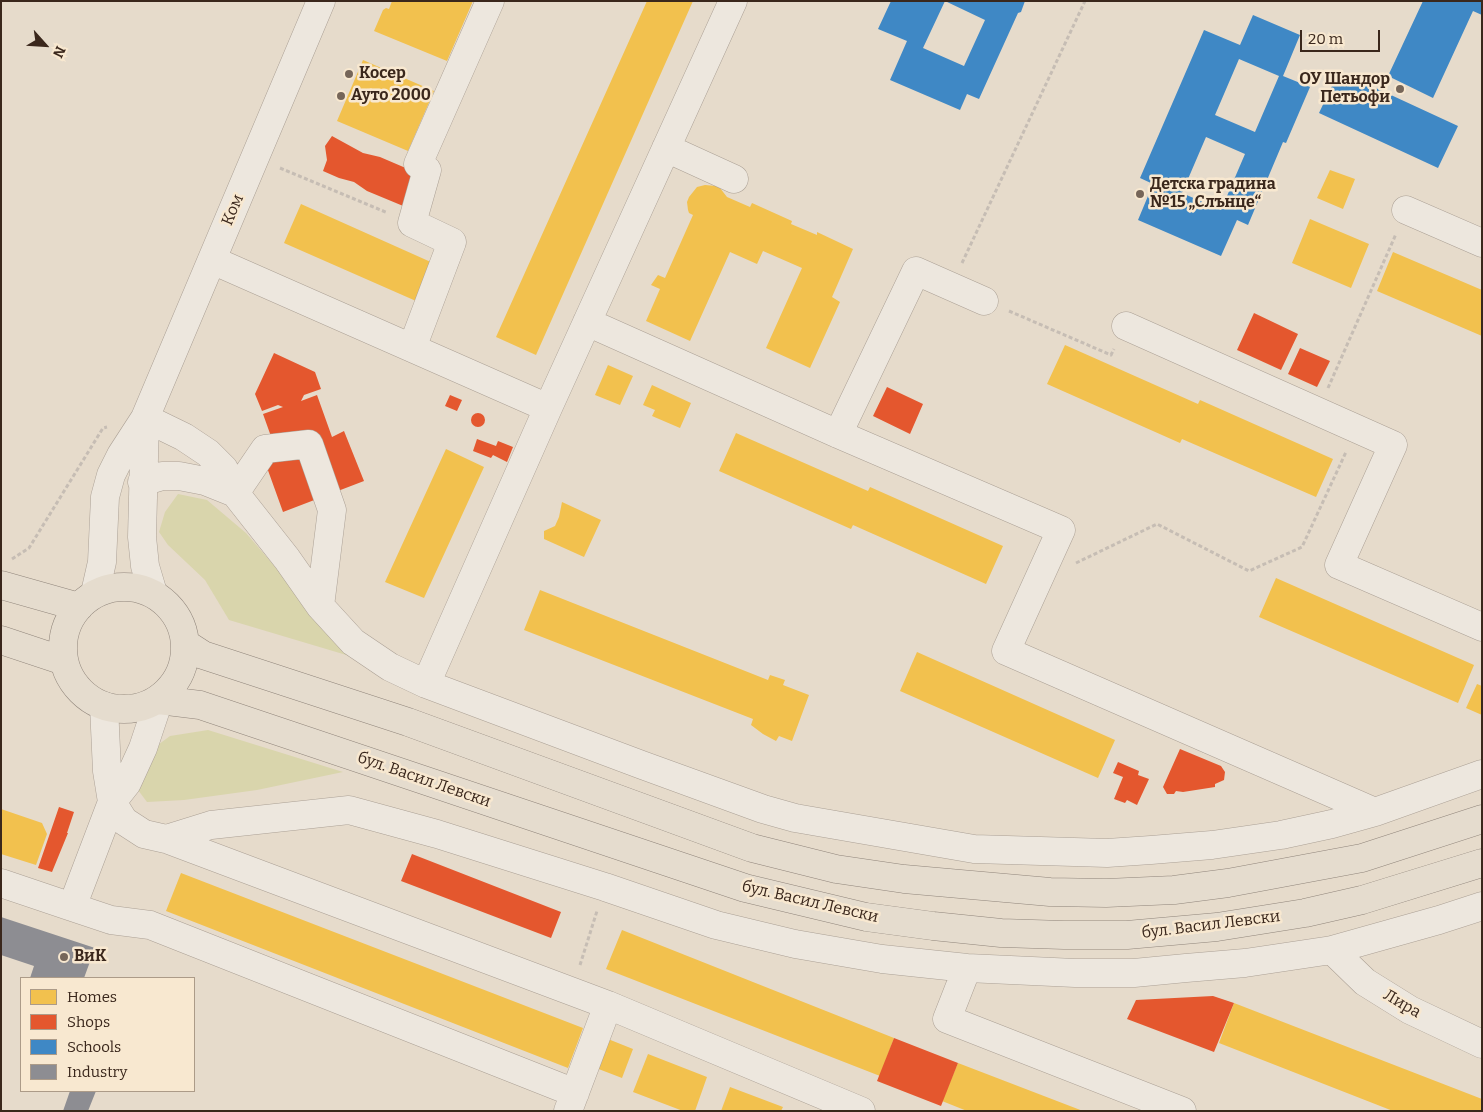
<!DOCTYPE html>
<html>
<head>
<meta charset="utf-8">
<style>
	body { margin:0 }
	#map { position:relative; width:1483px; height:1112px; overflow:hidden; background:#e6dbcb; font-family:Bitter,serif }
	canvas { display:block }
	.frame { position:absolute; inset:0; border:2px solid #3a271c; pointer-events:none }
	.legend { position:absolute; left:20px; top:977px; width:175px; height:115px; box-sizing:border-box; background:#f8e8d0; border:1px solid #ac9b88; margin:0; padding:6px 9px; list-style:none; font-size:15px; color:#3a271c }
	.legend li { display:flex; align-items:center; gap:10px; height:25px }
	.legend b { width:25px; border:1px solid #ac9b88 }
	.north { position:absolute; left:20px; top:20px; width:50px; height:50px; -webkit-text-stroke:4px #f8e8d0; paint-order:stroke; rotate:116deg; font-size:14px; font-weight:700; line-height:20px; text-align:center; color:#3a271c }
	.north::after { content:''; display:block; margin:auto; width:18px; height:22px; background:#3a271c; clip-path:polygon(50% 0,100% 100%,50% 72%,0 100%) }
	.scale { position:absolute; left:1300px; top:30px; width:80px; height:22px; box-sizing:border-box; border:2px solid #3a271c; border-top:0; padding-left:6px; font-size:15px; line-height:18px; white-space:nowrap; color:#3a271c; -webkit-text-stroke:4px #f8e8d0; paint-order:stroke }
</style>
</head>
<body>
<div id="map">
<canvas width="1483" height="1112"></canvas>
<div class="frame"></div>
<ul class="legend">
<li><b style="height:14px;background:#f2c14e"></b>Homes</li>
<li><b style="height:14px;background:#e4572e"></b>Shops</li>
<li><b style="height:14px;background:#3f88c5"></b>Schools</li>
<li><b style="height:14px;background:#8d8d92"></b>Industry</li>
</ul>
<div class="north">N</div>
<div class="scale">20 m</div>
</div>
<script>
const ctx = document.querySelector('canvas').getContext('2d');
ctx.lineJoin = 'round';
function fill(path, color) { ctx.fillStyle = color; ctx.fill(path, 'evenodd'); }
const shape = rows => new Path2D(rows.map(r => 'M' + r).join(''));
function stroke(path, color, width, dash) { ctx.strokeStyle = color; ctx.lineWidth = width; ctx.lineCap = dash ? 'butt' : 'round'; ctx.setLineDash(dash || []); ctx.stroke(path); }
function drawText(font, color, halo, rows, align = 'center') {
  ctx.font = font + ' Bitter,serif'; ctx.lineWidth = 5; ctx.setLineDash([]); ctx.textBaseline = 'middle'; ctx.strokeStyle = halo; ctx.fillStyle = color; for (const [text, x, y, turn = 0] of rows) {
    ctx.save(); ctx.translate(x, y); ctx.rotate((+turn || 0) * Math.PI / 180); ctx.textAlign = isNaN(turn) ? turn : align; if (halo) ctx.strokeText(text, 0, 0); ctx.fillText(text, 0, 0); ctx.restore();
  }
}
fill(shape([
	[178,494,207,500,246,533,353,657,229,620,205,580,168,545,159,532,165,512],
	[208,730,343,772,257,790,184,800,147,802,138,790,143,756,170,736]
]), '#d9d5ac');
fill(shape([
	[392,1,473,1,447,61,374,31,383,10,386,8,389,9],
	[647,1,693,1,536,355,496,337],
	[363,60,434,91,408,151,337,121],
	[1330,170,1355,179,1343,209,1317,198],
	[705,185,716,186,720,188,727,197,750,207,752,203,792,221,791,224,817,235,817,232,853,249,832,297,840,302,810,368,766,348,802,268,763,251,757,264,730,252,690,341,646,321,660,289,651,285,658,275,665,278,693,215,689,213,688,210,687,202,689,197,697,187],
	[301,204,433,263,416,301,284,243],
	[1310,219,1369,244,1351,288,1292,263],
	[1393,252,1482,290,1482,336,1377,291],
	[1065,345,1198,404,1200,400,1333,459,1316,497,1182,439,1180,443,1047,384],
	[608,365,633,376,620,405,595,395],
	[652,385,691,403,680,428,652,416,655,410,643,405],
	[736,433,868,491,870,487,1003,546,986,584,853,525,851,529,719,471],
	[446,449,484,467,424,598,385,582],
	[562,502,601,520,584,557,544,539,544,531,555,526,559,517],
	[1276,578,1474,665,1458,703,1259,617],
	[540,590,768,680,770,675,785,680,783,685,809,695,792,741,779,736,776,741,763,734,751,725,753,719,524,630],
	[917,652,1115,740,1098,778,900,691],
	[1477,684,1482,686,1482,715,1466,708],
	[1,809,42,823,47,834,36,865,1,854],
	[181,873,583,1028,568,1068,166,911],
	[622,930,894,1038,880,1076,606,969],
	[1234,1003,1482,1099,1482,1111,1393,1111,1219,1043],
	[608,1039,633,1049,622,1078,596,1068],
	[648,1054,707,1077,695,1111,683,1111,633,1092],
	[958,1063,1083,1111,967,1111,942,1101],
	[730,1087,783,1107,781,1111,721,1111]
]), '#f2c14e');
fill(shape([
	[332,136,363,153,380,157,422,175,408,208,367,191,354,182,339,178,323,171,327,160,325,146],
	[1254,313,1298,334,1281,370,1237,350],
	[1300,348,1330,361,1317,387,1288,374],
	[274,353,315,372,321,389,304,395,301,401,317,395,332,437,344,431,364,481,283,512,265,462,278,456,263,414,283,407,278,405,262,411,255,394],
	[887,387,923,404,910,434,873,416],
	[450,395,462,400,457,411,445,406],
	'471 420a7 7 0 1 1 14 0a7 7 0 1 1-14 0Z',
	[477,439,496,446,498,441,513,447,507,462,493,455,491,458,473,451],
	[1180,749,1221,766,1225,772,1224,780,1215,784,1215,787,1183,792,1176,791,1174,794,1167,794,1163,787],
	[1118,762,1139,771,1138,775,1149,779,1137,805,1127,800,1125,803,1114,799,1123,777,1113,773],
	[59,807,74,812,67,833,68,833,52,872,38,868],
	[412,854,561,912,551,938,401,881],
	[1213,996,1234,1003,1214,1052,1127,1019,1136,1000],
	[894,1038,958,1063,941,1106,877,1081]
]), '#e4572e');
fill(shape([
	[891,1,945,1,923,48,964,66,985,20,945,1,1025,1,1021,12,1018,13,979,99,967,94,960,110,890,80,907,41,878,29],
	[1423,1,1482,1,1482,15,1473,11,1433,98,1388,76],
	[1253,15,1300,35,1283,76,1310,87,1286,143,1283,142,1248,225,1237,220,1221,256,1138,220,1153,184,1140,178,1204,30,1240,45],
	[1239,59,1279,76,1255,132,1215,115],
	[1206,137,1245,154,1221,210,1182,193],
	[1339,71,1458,126,1438,168,1319,113]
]), '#3f88c5');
fill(shape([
	[1,917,95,948,84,978,30,978,34,966,1,955],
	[70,1091,96,1091,88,1111,63,1111]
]), '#8d8d92');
const minor = shape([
	[666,148,734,179],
	[1406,210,1482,243],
	[212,260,548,408],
	[587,322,838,434,1061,530,1006,651,1375,812],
	[1126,326,1393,445,1339,565,1482,627],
	[412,348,452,242,412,223,427,170,418,164,490,1],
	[145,418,184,437,208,453,224,469,235,493,287,559,320,606,353,642,390,667,426,684,642,765,763,809,795,818,974,849,1107,853,1151,850,1212,845,1281,835,1332,824,1375,812,1482,774],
	[145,419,142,537,145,566,153,593],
	[838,434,916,271,984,301],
	[142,482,162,476,179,476,205,481,235,493],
	[235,493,265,449,309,444,332,510,320,606],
	[95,593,102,562,105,497,111,475,121,455,145,418,321,1],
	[426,684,548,408,733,1],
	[159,700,143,748,127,783,112,802,72,907,111,920,150,925,575,1093],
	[104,706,107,771,112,802,124,821,144,834,166,839,211,825,349,810,437,834,605,887,716,925,795,944,882,959,967,968,1075,973,1134,973,1186,968,1245,963,1332,950,1439,920,1482,906],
	[166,839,608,1005,861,1111],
	[1,883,72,907],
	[1332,950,1365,982,1410,1010,1482,1044],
	[967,968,947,1019,1182,1111],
	[568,1111,608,1005]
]);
const major = shape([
	[1,585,79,607],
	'63 648a61 61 0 1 1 122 0a61 61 0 1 1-122 0Z',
	[1,640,64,661],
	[186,644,203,655,408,722,752,848,836,869,904,879,1050,892,1106,893,1174,890,1228,883,1362,858,1482,819],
	[159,700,200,705,745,888,866,917,933,926,1001,933,1064,935,1127,935,1217,927,1305,913,1362,900,1482,863]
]);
stroke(minor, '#aba095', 29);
stroke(major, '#90857b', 29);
stroke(shape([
	[280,168,388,213],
	[962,263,1085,1],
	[1009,311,1111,355,1114,349],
	[1328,388,1396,234],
	[12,559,29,548,103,428,107,427],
	[1076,563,1157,524,1249,571,1302,547,1346,452],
	[580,965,597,911]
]), '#c6bdb4', 3, [4, 2.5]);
stroke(minor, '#ede7de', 28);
stroke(major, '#e5dcce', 28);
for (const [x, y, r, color] of [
	[349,74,5,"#766659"],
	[1400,89,5,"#766659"],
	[341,96,5,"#766659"],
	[1140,194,5,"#766659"],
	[64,957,5,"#766659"]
]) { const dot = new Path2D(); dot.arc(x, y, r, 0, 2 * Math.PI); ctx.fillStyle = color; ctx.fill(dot); stroke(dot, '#f8e8d0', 2); }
drawText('bold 16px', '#3a271c', '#f8e8d0', [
	["Косер",359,74],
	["ОУ Шандор",1390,80,"right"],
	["Петьофи",1390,98,"right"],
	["Ауто 2000",351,96],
	["Детска градина",1150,185],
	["№15 „Слънце“",1150,203],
	["ВиК",74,957]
], 'left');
drawText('16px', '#3a271c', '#f8e8d0', [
	["Ком",233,210,-67],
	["бул. Васил Левски",424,780,19],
	["бул. Васил Левски",810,902,13],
	["бул. Васил Левски",1211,925,-7],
	["Лира",1402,1004,30]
]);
</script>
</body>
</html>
